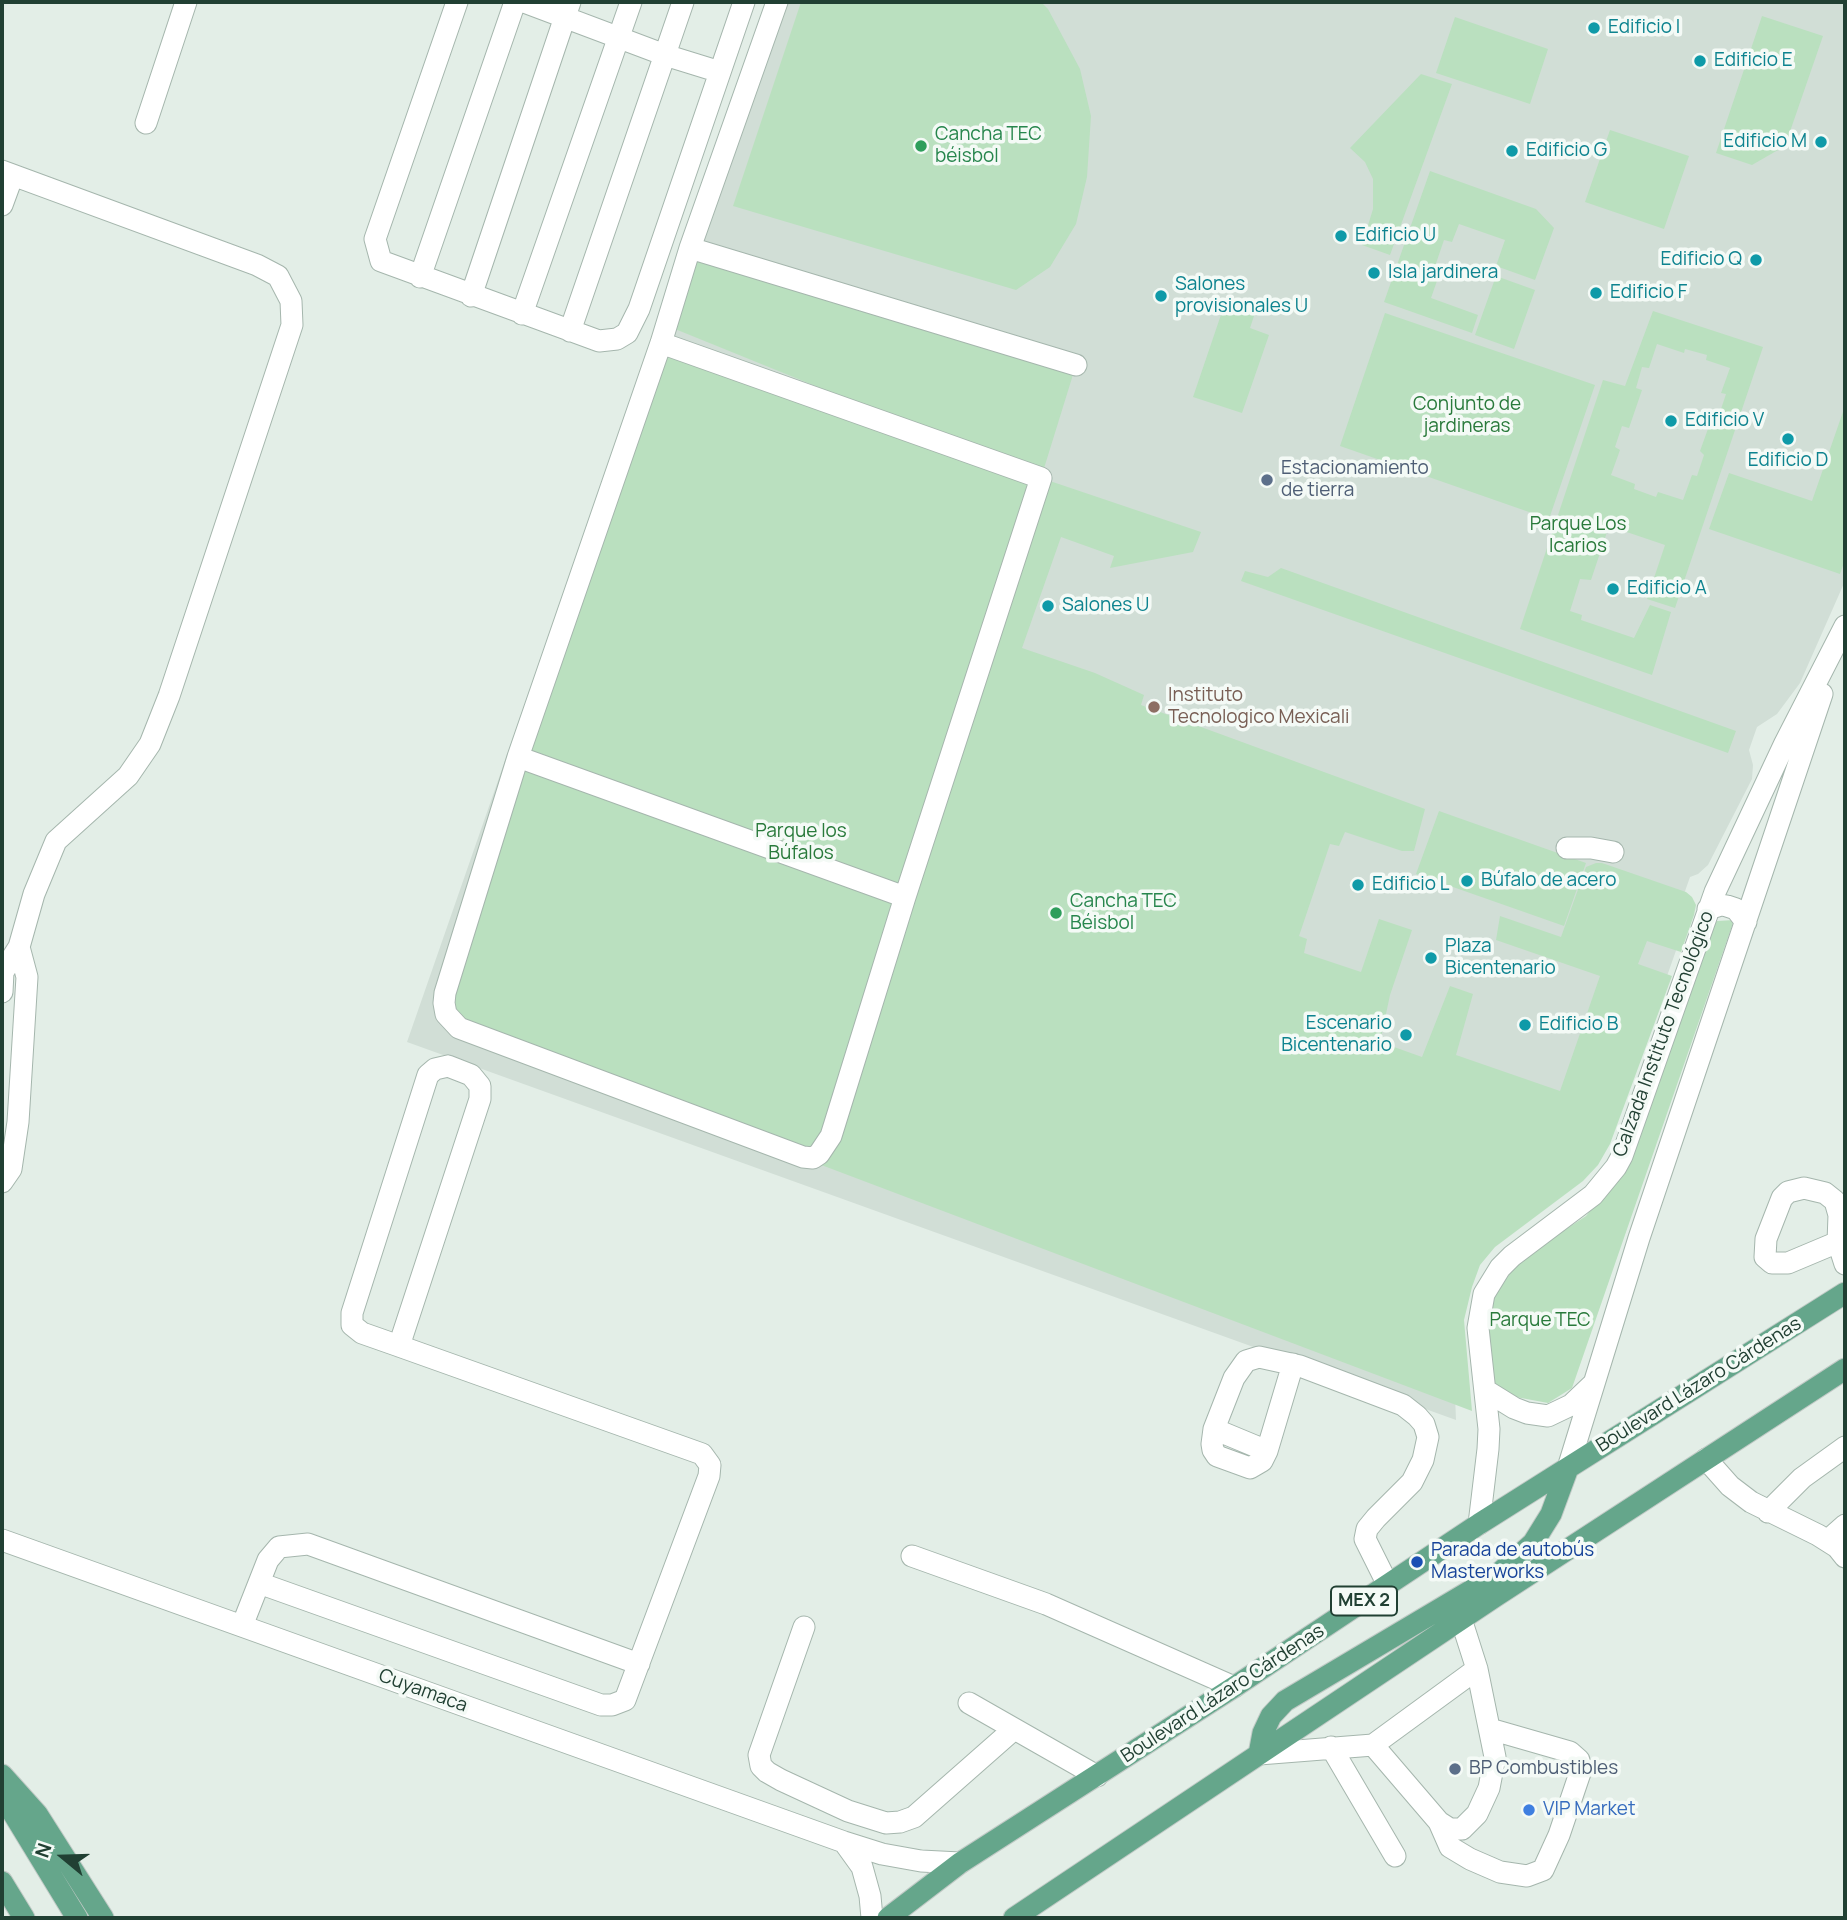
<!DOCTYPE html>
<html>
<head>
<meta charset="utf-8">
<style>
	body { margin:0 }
	#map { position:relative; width:1847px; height:1920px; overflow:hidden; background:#e3eee7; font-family:Manrope,sans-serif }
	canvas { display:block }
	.frame { position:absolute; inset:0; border:4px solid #214033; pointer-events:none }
	.north { position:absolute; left:28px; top:1822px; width:70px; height:70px; -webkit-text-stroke:5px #f4faf6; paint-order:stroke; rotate:289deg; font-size:19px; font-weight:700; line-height:28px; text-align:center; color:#214033 }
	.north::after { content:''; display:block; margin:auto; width:24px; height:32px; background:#214033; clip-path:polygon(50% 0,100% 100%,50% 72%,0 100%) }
</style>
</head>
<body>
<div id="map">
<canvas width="1847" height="1920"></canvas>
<div class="frame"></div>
<div class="north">N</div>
</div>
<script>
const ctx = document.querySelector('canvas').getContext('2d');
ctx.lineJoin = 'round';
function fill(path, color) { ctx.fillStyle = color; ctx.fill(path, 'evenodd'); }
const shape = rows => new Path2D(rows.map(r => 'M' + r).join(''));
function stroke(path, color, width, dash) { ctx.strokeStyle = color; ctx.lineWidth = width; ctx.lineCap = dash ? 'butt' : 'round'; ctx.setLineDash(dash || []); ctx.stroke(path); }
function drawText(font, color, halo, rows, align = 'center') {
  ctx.font = font + ' Manrope,sans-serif'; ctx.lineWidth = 7; ctx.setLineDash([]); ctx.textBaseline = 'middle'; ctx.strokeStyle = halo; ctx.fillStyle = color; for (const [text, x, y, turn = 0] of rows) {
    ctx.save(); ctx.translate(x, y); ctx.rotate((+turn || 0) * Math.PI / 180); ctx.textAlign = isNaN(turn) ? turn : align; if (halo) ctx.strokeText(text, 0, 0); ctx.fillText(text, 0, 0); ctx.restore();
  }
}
fill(shape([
	[769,2,1845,2,1845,581,1800,683,1777,714,1757,727,1749,750,1753,765,1752,779,1708,865,1698,874,1690,877,1684,894,1691,908,1612,1132,1473,1247,1454,1370,1456,1420,407,1042]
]), '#d1ded6');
fill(shape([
	[801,2,1041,2,1048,9,1080,69,1091,116,1087,177,1076,224,1050,267,1016,290,733,206],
	[1762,16,1823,36,1785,146,1752,165,1716,153],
	[1455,17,1548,49,1530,104,1436,73],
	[1421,74,1452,84,1390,255,1362,245,1373,209,1373,179,1365,162,1350,148],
	[1610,130,1689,156,1664,229,1585,202],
	[1430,171,1536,209,1554,228,1535,280,1496,266,1505,240,1459,224,1452,242,1444,240,1432,275,1438,278,1431,298,1478,315,1472,333,1384,302],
	[690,248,1076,365,1041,478,1201,532,1193,552,1110,568,1114,556,1061,537,1022,648,1095,673,1144,695,1141,705,1425,809,1414,851,1402,851,1345,832,1339,846,1330,844,1299,936,1307,939,1304,953,1361,972,1379,919,1412,930,1390,995,1380,1042,1422,1057,1450,986,1473,994,1456,1055,1560,1091,1600,976,1496,940,1500,916,1561,937,1586,867,1596,863,1602,863,1686,892,1692,897,1696,905,1694,915,1681,952,1647,941,1638,964,1672,976,1610,1144,1598,1165,1583,1181,1495,1247,1480,1265,1472,1287,1464,1320,1472,1411,459,1028,444,1003,661,343,1020,469,675,329],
	[1496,276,1535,290,1514,349,1475,335],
	[1226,300,1256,310,1250,328,1269,335,1242,413,1193,397],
	[1653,311,1763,347,1675,608,1647,599,1665,545,1609,526,1591,580,1580,579,1570,611,1582,615,1581,620,1634,638,1650,605,1671,612,1652,675,1520,629,1603,380,1625,386],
	[1657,344,1684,353,1685,349,1707,355,1706,360,1730,368,1721,393,1726,394,1719,415,1713,415,1700,451,1704,455,1697,476,1692,475,1683,500,1658,492,1656,497,1634,489,1635,484,1611,475,1620,450,1615,447,1622,426,1629,428,1642,390,1636,388,1642,367,1649,368],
	[1385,313,1595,385,1549,519,1340,446],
	[1845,406,1845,560,1840,574,1709,529,1729,473,1812,501],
	[1281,568,1736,731,1728,753,1241,581,1245,571,1268,577],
	[1439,811,1586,863,1564,926,1416,874],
	[1734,920,1572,1388,1548,1403,1516,1397,1484,1381,1485,1335,1492,1300,1519,1260,1586,1216,1630,1162,1707,934,1717,921]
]), '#bae0bf');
const minor = shape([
	[457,2,375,239,381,261,599,341,617,339,627,333,639,309,744,2],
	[524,2,665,55,720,72],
	[146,123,186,2],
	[2,171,257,265,278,276,291,301,292,325,169,696,150,744,128,776,56,841,34,894,19,947,3,972,2,992],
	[2,205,13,175],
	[690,248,1076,365],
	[420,277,515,2],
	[471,296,570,2],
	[522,314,631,2],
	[570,331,683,2],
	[661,343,1041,478,905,897,831,1136,819,1154,813,1158,803,1157,459,1028,446,1014,444,1003,445,993,518,757,661,343,690,248,777,2],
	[518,757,905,897],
	[1567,848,1591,848,1613,852],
	[1708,909,1721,905,1727,906,1736,909,1746,922],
	[448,1066,471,1075,480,1086,480,1099,399,1346,362,1333,352,1325,352,1313,428,1075,435,1069,448,1066],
	[2,1182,11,1169,18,1122,27,977,19,947],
	[1838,1242,1788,1263,1772,1263,1765,1257,1766,1239,1782,1198,1788,1192,1804,1188,1825,1193,1835,1201,1839,1215,1838,1242,1845,1264],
	[1485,1390,1514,1408,1527,1413,1548,1416,1571,1405,1592,1385],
	[1214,1429,1267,1451,1293,1364],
	[1267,1451,1262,1461,1250,1468,1217,1456,1213,1450,1212,1444,1214,1429,1234,1378,1246,1361,1259,1357,1300,1366,1403,1405,1417,1416,1424,1424,1428,1437,1423,1460,1412,1482,1376,1518,1367,1529,1365,1539,1388,1585],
	[1706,1459,1730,1486,1751,1502,1818,1535,1837,1547,1845,1557],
	[1568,1468,1639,1238,1822,694],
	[1768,1512,1802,1478,1845,1447],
	[1479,1524,1488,1449,1489,1429,1478,1328,1484,1294,1500,1268,1512,1256,1593,1195,1616,1167,1622,1156,1715,892,1785,743,1845,626],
	[2,1540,844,1842,882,1854,921,1861,960,1863],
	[1828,1540,1845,1525],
	[912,1556,1046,1604,1234,1687],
	[259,1583,601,1705,612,1705,625,1700,709,1476,710,1465,702,1454,399,1346],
	[242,1626,268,1560,279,1547,308,1544,639,1664],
	[804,1627,759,1755,761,1766,767,1772,781,1780,848,1811,886,1823,900,1822,914,1817,1014,1729],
	[969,1703,1097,1776],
	[1373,1745,1477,1669],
	[1331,1747,1395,1856],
	[1259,1754,1373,1745,1439,1822,1450,1829,1462,1829,1477,1814,1489,1788,1495,1757,1477,1669,1461,1619],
	[1439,1822,1450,1847,1470,1859,1500,1872,1527,1876,1543,1870,1559,1835,1580,1773,1579,1760,1570,1752,1490,1729],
	[844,1842,862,1867,870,1896,872,1918]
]);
const major = shape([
	[1259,1754,1263,1733,1271,1716,1285,1701,1497,1575,1522,1553,1533,1543,1551,1514,1568,1468],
	[2,1775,37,1814,103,1918],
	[2,1795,77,1918],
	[2,1882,24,1918],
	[888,1918,960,1863,1234,1687,1479,1524,1845,1293],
	[1014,1918,1496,1596,1845,1369]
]);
stroke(minor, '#a5b6ad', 23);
stroke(major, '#c1cac6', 23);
stroke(minor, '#fff', 21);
stroke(major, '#65a68b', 21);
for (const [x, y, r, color] of [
	[1594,28,7,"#0f9aa8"],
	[1700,61,7,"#0f9aa8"],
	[1821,142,7,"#0f9aa8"],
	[921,146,7,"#2e9e5b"],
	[1512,151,7,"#0f9aa8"],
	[1341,236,7,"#0f9aa8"],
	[1756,260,7,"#0f9aa8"],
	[1374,273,7,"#0f9aa8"],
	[1596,293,7,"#0f9aa8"],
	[1161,296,7,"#0f9aa8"],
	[1671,421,7,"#0f9aa8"],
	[1788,439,7,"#0f9aa8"],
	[1267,480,7,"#5c6f8a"],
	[1613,589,7,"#0f9aa8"],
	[1048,606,7,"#0f9aa8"],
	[1154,707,7,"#8d6e63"],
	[1467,881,7,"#0f9aa8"],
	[1358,885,7,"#0f9aa8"],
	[1056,913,7,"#2e9e5b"],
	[1431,958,7,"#0f9aa8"],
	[1525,1025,7,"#0f9aa8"],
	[1406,1035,7,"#0f9aa8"],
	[1417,1562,7,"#1a4fb4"],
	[1455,1769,7,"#5c6f8a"],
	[1529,1810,7,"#3f7fe0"]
]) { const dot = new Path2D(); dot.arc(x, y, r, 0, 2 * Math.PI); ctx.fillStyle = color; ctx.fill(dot); stroke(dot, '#f4faf6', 2.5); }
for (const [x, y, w] of [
	[1364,1601,66]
]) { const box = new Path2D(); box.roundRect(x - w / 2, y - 14.5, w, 29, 5); ctx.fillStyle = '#f4faf6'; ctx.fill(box); stroke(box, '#214033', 2); }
drawText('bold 18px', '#214033', null, [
	["MEX 2",1364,1601]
]);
drawText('19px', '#0d838f', '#f4faf6', [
	["Edificio I",1608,28],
	["Edificio E",1714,61],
	["Edificio M",1807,142,"right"],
	["Edificio G",1526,151],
	["Edificio U",1355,236],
	["Edificio Q",1742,260,"right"],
	["Isla jardinera",1388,273],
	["Salones",1175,285],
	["provisionales U",1175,307],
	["Edificio F",1610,293],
	["Edificio V",1685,421],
	["Edificio D",1788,461,"center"],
	["Edificio A",1627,589],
	["Salones U",1062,606],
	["Búfalo de acero",1481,881],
	["Edificio L",1372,885],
	["Plaza",1445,947],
	["Bicentenario",1445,969],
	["Escenario",1392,1024,"right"],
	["Bicentenario",1392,1046,"right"],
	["Edificio B",1539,1025]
], 'left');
drawText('19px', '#27864d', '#f4faf6', [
	["Cancha TEC",935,135],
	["béisbol",935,157],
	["Cancha TEC",1070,902],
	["Béisbol",1070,924]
], 'left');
drawText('19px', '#297a3b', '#f4faf6', [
	["Conjunto de",1467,405],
	["jardineras",1467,427],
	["Parque Los",1578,525],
	["Icarios",1578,547],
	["Parque los",801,832],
	["Búfalos",801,854],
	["Parque TEC",1540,1321]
]);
drawText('19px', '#4e5e75', '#f4faf6', [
	["Estacionamiento",1281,469],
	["de tierra",1281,491],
	["BP Combustibles",1469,1769]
], 'left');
drawText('19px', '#785e54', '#f4faf6', [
	["Instituto",1168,696],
	["Tecnologico Mexicali",1168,718]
], 'left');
drawText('19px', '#214033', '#f4faf6', [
	["Calzada Instituto Tecnológico",1664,1034,-70],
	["Boulevard Lázaro Cárdenas",1699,1385,-32],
	["Cuyamaca",423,1691,20],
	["Boulevard Lázaro Cárdenas",1223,1694,-33]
]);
drawText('19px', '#164399', '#f4faf6', [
	["Parada de autobús",1431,1551],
	["Masterworks",1431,1573]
], 'left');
drawText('19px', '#366cbe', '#f4faf6', [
	["VIP Market",1543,1810]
], 'left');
</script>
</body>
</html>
